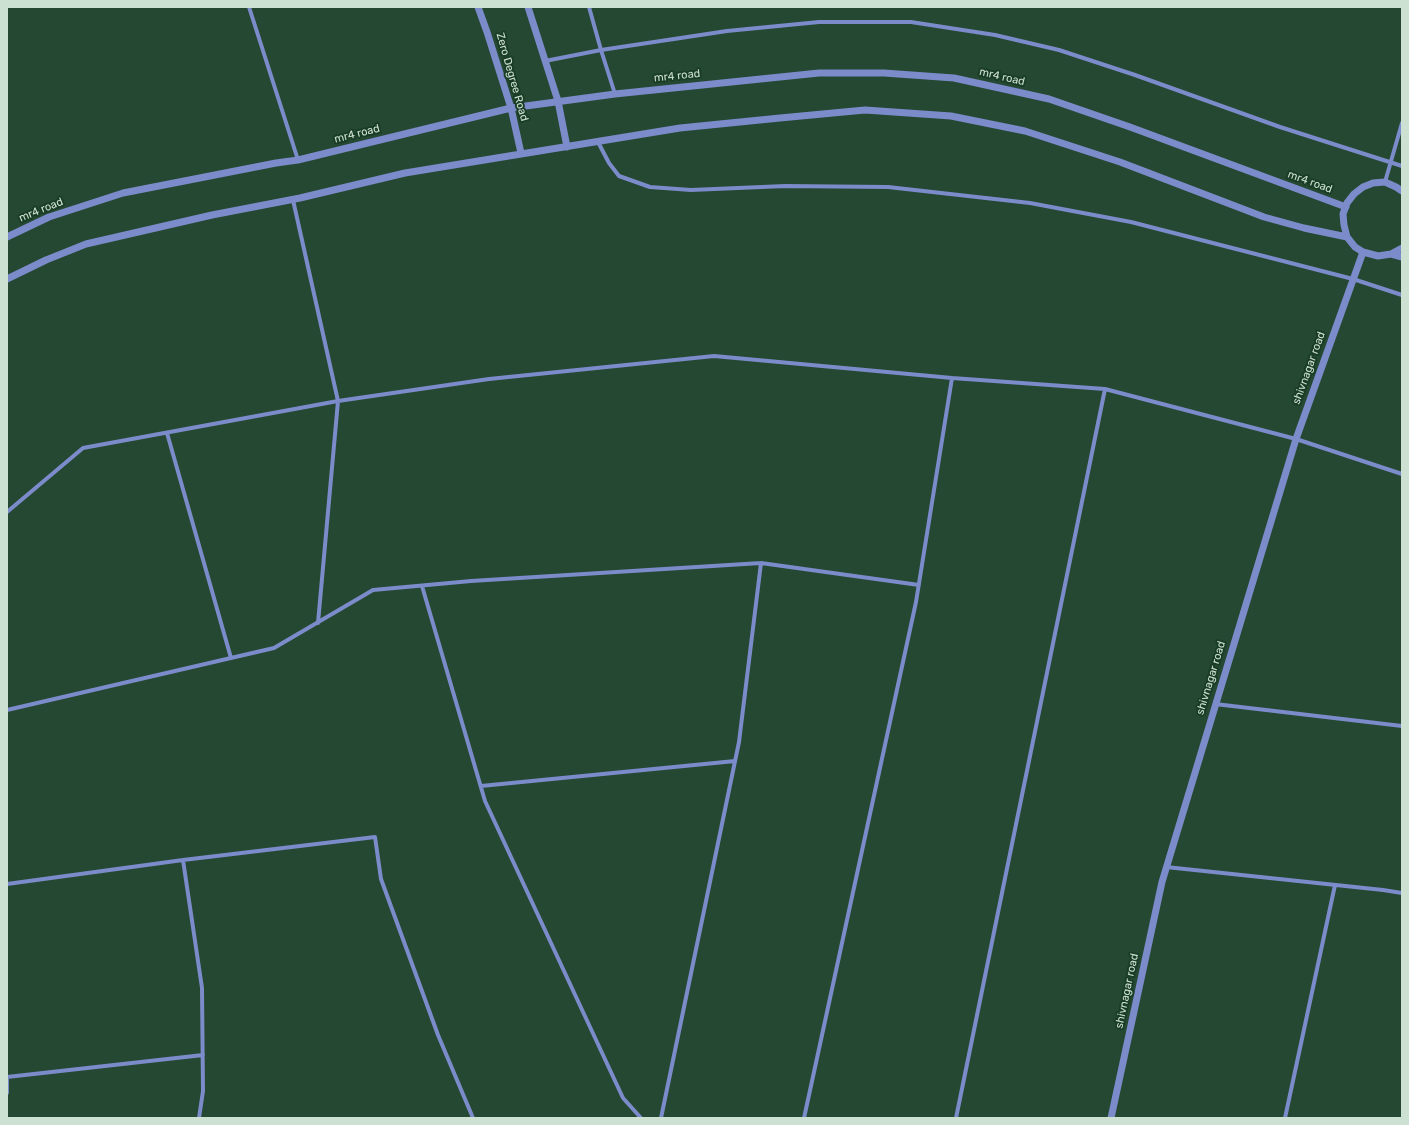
<!DOCTYPE html>
<html>
<head>
<meta charset="utf-8">
<style>
	body { margin:0 }
	#map { position:relative; width:1409px; height:1125px; overflow:hidden; background:#244831; font-family:Rubik,sans-serif }
	canvas { display:block }
	.frame { position:absolute; inset:0; border:8px solid #cde1d3; pointer-events:none }
</style>
</head>
<body>
<div id="map">
<canvas width="1409" height="1125"></canvas>
<div class="frame"></div>
</div>
<script>
const ctx = document.querySelector('canvas').getContext('2d');
ctx.lineJoin = 'round';
const shape = rows => new Path2D(rows.map(r => 'M' + r).join(''));
function stroke(path, color, width, dash) { ctx.strokeStyle = color; ctx.lineWidth = width; ctx.lineCap = dash ? 'butt' : 'round'; ctx.setLineDash(dash || []); ctx.stroke(path); }
function drawText(font, color, halo, rows, align = 'center') {
  ctx.font = font + ' Rubik,sans-serif'; ctx.lineWidth = 4; ctx.setLineDash([]); ctx.textBaseline = 'middle'; ctx.strokeStyle = halo; ctx.fillStyle = color; for (const [text, x, y, turn = 0] of rows) {
    ctx.save(); ctx.translate(x, y); ctx.rotate((+turn || 0) * Math.PI / 180); ctx.textAlign = isNaN(turn) ? turn : align; if (halo) ctx.strokeText(text, 0, 0); ctx.fillText(text, 0, 0); ctx.restore();
  }
}
stroke(shape([
	[249,7,298,160],
	[589,7,601,50,615,94],
	[545,61,601,50,727,31,819,22,911,22,995,35,1059,50,1135,75,1280,127,1402,166],
	[598,142,609,163,619,176,650,187,691,190,785,186,888,187,1030,203,1131,222,1353,279,1402,295],
	[1385,182,1402,123],
	[293,200,338,401,318,623],
	[167,433,231,658],
	[7,512,83,448,338,401,489,379,714,356,952,378,1105,389,1296,439,1402,474],
	[422,586,485,801,623,1098,641,1118],
	[1215,704,1402,726],
	[7,710,274,648,373,590,471,581,761,563,919,585],
	[481,786,735,761],
	[183,860,202,988,203,1091,199,1118],
	[1166,867,1383,890,1402,893],
	[7,884,183,860,375,837,381,879,438,1035,473,1118],
	[7,1077,203,1055],
	[7,1093,7,1077],
	[661,1118,739,742,761,563],
	[804,1118,916,602,952,378],
	[956,1118,1105,389],
	[1285,1118,1335,885]
]), '#7c8bca', 4);
stroke(shape([
	[478,7,487,32,511,108,521,153],
	[528,7,558,101,567,147],
	[1402,191,1396,187,1385,182,1373,183,1363,187,1354,194,1347,203,1343,214,1344,225,1347,237,1355,247,1363,252,1378,256,1391,254,1402,248],
	[7,237,49,217,123,193,276,163,298,160,511,108,615,94,819,73,884,73,954,78,1049,99,1130,127,1346,207],
	[1391,254,1402,257],
	[7,279,46,260,86,244,212,215,300,198,405,173,680,128,780,118,865,110,951,116,1025,131,1120,162,1264,217,1304,228,1347,237],
	[1111,1118,1162,882,1296,439,1363,252]
]), '#7c8bca', 7);
drawText('11px', '#cde1d3', '#1a3d26', [
	["mr4 road",677,76,-6],
	["Zero Degree Road",512,77,74],
	["mr4 road",1002,77,13],
	["mr4 road",357,134,-14],
	["mr4 road",1310,182,20],
	["mr4 road",41,210,-22],
	["shivnagar road",1309,368,-70],
	["shivnagar road",1211,678,-73],
	["shivnagar road",1127,991,-78]
]);
</script>
</body>
</html>
